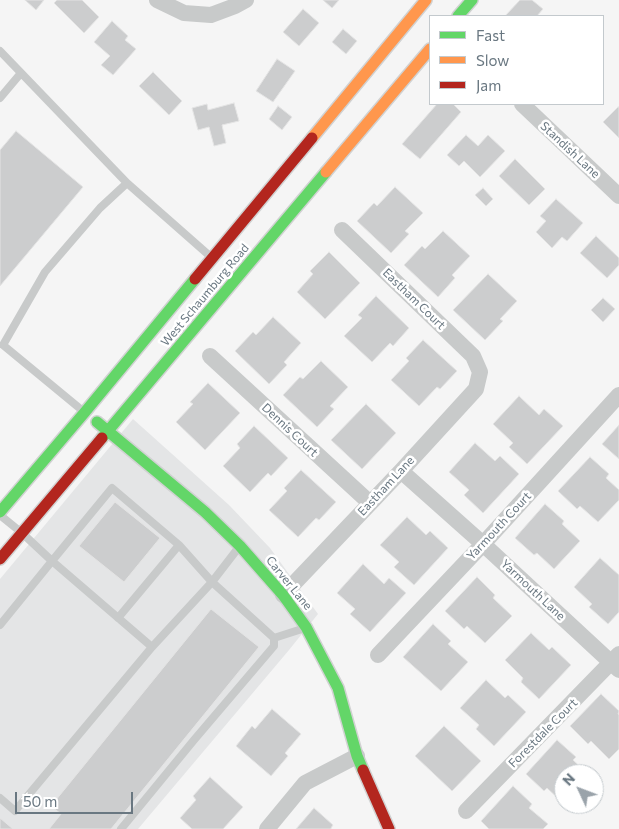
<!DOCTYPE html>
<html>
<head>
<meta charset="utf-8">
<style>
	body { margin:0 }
	#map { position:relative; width:619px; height:829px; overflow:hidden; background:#f5f5f5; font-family:Commissioner,sans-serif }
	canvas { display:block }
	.legend { position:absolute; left:429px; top:15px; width:175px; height:90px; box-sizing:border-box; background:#fff; border:1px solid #c3c9cd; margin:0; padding:6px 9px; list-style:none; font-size:15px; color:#697781 }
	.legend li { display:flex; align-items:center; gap:10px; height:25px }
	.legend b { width:25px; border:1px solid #c3c9cd }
	.north { position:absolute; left:554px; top:764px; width:50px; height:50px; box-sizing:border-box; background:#fff; border:1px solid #c3c9cd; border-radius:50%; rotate:313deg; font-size:14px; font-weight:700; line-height:20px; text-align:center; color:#697781 }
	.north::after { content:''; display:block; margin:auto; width:18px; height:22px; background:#9aa3aa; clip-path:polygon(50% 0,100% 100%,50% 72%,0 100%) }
	.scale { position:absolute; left:15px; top:792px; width:118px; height:22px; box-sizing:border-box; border:2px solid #697781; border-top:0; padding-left:6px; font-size:15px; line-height:18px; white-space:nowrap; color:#697781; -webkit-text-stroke:4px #fff; paint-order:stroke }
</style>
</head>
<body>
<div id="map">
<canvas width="619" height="829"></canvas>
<ul class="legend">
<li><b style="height:6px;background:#63d668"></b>Fast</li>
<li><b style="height:6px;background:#ff974d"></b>Slow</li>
<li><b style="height:6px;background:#b3261e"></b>Jam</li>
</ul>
<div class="north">N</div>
<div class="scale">50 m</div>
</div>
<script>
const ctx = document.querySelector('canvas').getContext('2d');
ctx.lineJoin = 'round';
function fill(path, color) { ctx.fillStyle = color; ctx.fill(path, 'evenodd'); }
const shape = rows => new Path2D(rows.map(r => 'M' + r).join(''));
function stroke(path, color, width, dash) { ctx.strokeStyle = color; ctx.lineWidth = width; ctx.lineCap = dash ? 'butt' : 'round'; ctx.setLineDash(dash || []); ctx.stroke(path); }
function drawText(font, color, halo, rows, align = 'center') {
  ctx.font = font + ' Commissioner,sans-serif'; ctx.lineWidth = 5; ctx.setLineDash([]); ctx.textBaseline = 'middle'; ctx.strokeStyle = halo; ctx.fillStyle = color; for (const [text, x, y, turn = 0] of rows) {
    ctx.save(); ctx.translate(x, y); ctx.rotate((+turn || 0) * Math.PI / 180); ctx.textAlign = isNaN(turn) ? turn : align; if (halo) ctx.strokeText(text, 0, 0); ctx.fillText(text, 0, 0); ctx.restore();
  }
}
fill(shape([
	[133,419,229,505,270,548,318,614,289,650,138,829,0,829,0,579]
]), '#e4e5e6');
const building = shape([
	[25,0,44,0,36,10,25,0],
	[57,0,82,0,99,17,84,33,54,3,57,0],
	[323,0,339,0,332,8,323,0],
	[520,0,532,0,543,9,537,16,505,16,520,0],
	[303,9,319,23,299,46,283,32,303,9],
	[112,21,128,36,125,40,136,49,113,75,101,65,110,56,94,42,112,21],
	[343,29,357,41,346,54,332,42,343,29],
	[277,59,295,71,273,102,256,91,277,59],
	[153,72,182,101,169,115,139,86,153,72],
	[234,103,239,121,222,125,226,143,214,146,209,127,198,130,192,108,207,104,208,110,234,103],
	[437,104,453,104,461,112,420,159,402,144,437,104],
	[278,106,292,117,282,130,269,119,278,106],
	[618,107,619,107,619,138,603,122,618,107],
	[16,131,83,187,0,286,0,150,16,131],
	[466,135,478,146,488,135,505,151,480,177,464,161,459,166,447,155,466,135],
	[515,159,545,189,529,205,499,176,515,159],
	[395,187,423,213,405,231,409,234,391,253,357,221,374,203,377,206,395,187],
	[483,188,493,199,486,206,475,195,483,188],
	[556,199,583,223,567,241,562,237,552,248,536,232,546,221,540,216,556,199],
	[443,231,470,256,452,275,455,278,438,297,404,265,422,246,425,249,443,231],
	[596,236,619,258,619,265,607,278,580,253,596,236],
	[329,252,360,283,325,319,297,292,313,274,310,271,329,252],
	[488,274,517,301,500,319,503,321,485,340,453,310,488,274],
	[376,296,409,328,393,346,390,343,372,362,344,336,362,318,358,315,376,296],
	[603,298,615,309,603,322,591,310,603,298],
	[273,317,301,343,284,362,287,365,269,384,235,351,253,332,256,335,273,317],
	[423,340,457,371,440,389,437,387,419,406,391,380,409,361,406,358,423,340],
	[321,361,348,387,330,406,334,409,317,427,283,395,300,377,303,379,321,361],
	[208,383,240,413,205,450,176,422,193,404,190,402,208,383],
	[519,396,539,415,544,409,563,426,527,464,509,447,513,443,493,424,519,396],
	[366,404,396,433,362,469,331,440,366,404],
	[619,425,619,459,602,444,619,425],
	[254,426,288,458,271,476,268,473,250,492,223,466,240,448,237,444,254,426],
	[475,443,495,461,500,456,519,474,483,513,464,495,469,490,449,472,475,443],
	[590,457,609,474,606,478,619,490,619,500,598,522,580,506,577,509,558,491,590,457],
	[301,470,336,502,319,520,316,518,298,537,269,510,287,491,284,488,301,470],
	[115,502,160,538,124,582,79,546,115,502],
	[545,504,564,521,562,524,580,541,554,569,537,553,534,555,515,538,545,504],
	[407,517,426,535,430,531,448,548,414,585,394,567,399,562,380,545,407,517],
	[600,558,619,575,619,612,608,624,589,607,592,604,574,587,600,558],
	[363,564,384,584,389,578,406,593,370,632,350,614,355,609,337,593,363,564],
	[477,577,495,595,493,598,512,616,485,643,467,626,464,629,445,611,477,577],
	[211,609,259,647,111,829,49,829,61,814,51,806,211,609],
	[433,624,451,641,448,644,468,662,441,691,403,657,433,624],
	[531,633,549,650,552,647,571,665,539,699,521,682,523,678,505,660,531,633],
	[486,680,505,698,508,695,526,712,494,746,476,729,479,725,460,708,486,680],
	[601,694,619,711,618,714,619,715,619,749,609,759,591,741,588,744,570,726,601,694],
	[272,709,301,734,285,753,288,756,271,776,236,746,252,726,255,729,272,709],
	[444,726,481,761,452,791,415,756,444,726],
	[557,740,576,757,573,760,588,774,564,774,564,804,547,788,544,791,526,774,557,740],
	[210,777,243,807,223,829,192,829,180,818,196,800,193,796,210,777],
	[513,786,532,804,529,808,548,824,543,829,489,829,481,821,513,786],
	[314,808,333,825,331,828,331,829,296,829,314,808],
	[0,818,13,829,0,829,0,818]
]);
fill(building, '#cccdce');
stroke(building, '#e4e4e4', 1);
const fast = shape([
	[458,16,472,0],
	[97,422,205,512,240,546,283,595,306,627,338,688,357,756,363,770],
	[102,438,326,172],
	[0,512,85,412,195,279]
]);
const slow = shape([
	[312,138,426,0],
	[326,172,430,49]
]);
const jam = shape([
	[195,279,312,138],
	[0,559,102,438],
	[363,770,389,829]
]);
stroke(fast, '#d1d2d2', 14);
stroke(slow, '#d1d2d2', 14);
stroke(jam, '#d1d2d2', 14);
stroke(shape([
	[0,51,127,183],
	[0,98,21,73],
	[83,411,3,345,45,272,100,208,127,183,211,257],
	[0,515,22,533,52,561,152,647,212,582,179,545,112,488,52,561,0,625],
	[239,547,212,582,274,638,305,628],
	[118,618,179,545],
	[0,798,15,811,152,647],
	[121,829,194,740,274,646,274,638]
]), '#c8caca', 8);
stroke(shape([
	[157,0,184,13,211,15,235,6,246,0],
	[522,104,619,196],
	[210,356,370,503],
	[401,471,483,544,619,670],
	[283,595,401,471,476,389,480,372,473,356,342,230],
	[378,655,483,544,619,395],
	[466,811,619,654],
	[267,829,305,783,357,756]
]), '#c8caca', 16);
stroke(fast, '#63d668', 11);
stroke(slow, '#ff974d', 11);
stroke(jam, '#b3261e', 11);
drawText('12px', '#697781', '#fff', [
	["Standish Lane",570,150,43],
	["West Schaumburg Road",205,295,-50],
	["Eastham Court",414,299,44],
	["Dennis Court",290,430,43],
	["Eastham Lane",386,486,-47],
	["Yarmouth Court",499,526,-47],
	["Carver Lane",289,583,51],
	["Yarmouth Lane",533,590,43],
	["Forestdale Court",543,733,-45]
]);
</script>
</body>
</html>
